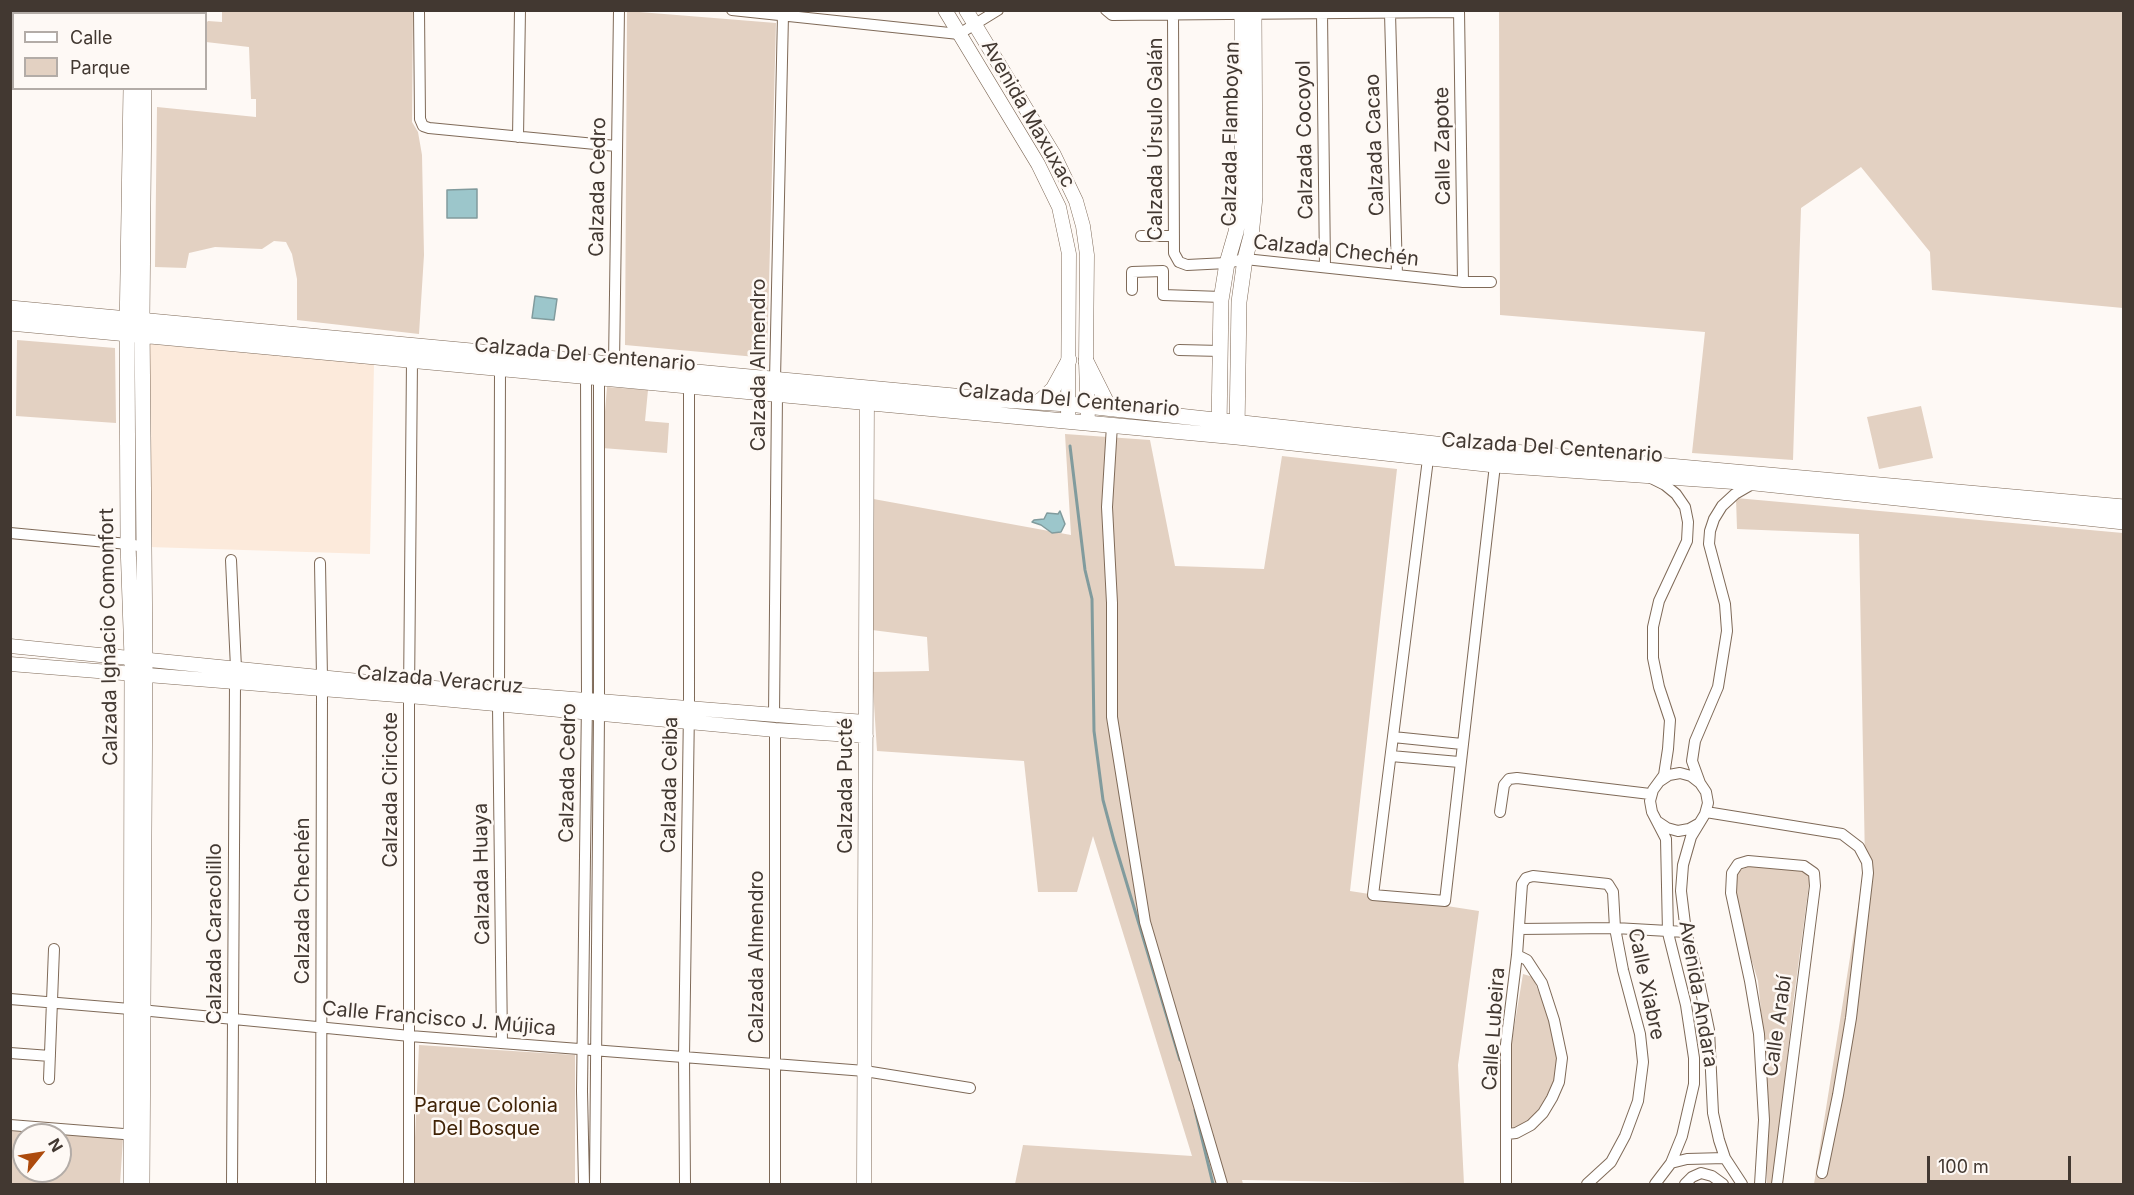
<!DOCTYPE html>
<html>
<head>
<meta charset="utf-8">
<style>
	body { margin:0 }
	#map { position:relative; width:2134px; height:1195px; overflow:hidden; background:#fef9f5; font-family:Inter,sans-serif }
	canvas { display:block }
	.frame { position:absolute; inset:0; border:12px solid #423831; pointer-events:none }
	.legend { position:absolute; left:12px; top:12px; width:195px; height:78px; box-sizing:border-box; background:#fef9f5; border:2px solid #b3aca7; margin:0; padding:8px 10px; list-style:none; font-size:18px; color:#423831 }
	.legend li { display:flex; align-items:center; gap:12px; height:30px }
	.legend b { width:30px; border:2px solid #b3aca7 }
	.north { position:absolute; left:12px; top:1123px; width:60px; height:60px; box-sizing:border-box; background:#fef9f5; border:2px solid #b3aca7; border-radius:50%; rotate:60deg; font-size:16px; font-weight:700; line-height:24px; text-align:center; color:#423831 }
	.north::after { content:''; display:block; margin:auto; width:21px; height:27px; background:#ad4b0d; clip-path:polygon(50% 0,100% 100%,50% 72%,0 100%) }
	.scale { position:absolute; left:1927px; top:1156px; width:144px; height:27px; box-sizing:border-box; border:3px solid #423831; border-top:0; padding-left:8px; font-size:18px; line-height:21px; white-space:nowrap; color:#423831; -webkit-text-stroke:4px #fef9f5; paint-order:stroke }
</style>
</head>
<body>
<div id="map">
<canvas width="2134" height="1195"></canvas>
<div class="frame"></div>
<ul class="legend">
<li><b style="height:8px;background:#fff"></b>Calle</li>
<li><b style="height:16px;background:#e3d1c2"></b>Parque</li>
</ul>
<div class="north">N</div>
<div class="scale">100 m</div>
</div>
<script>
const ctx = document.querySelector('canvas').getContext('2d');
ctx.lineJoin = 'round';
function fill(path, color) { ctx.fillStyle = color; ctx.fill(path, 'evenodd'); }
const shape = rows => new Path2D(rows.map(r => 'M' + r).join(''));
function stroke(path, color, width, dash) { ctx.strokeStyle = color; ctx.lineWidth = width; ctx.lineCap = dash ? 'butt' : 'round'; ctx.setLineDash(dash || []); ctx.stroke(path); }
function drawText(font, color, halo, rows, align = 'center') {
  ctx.font = font + ' Inter,sans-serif'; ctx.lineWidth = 5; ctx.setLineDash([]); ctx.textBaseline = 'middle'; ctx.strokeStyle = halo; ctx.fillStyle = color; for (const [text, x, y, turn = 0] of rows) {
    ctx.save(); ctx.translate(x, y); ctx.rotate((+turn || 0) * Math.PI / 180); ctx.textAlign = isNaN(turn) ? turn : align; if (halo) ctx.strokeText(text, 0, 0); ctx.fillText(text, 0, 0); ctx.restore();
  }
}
fill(shape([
	[150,344,374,364,370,554,149,547]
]), '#fceadb');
fill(shape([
	[222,11,413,11,412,122,418,132,422,155,424,255,419,334,297,320,297,279,292,254,286,242,274,241,262,249,215,247,189,253,186,268,155,267,157,107,256,117,256,99,251,99,249,47,206,42,206,23,208,21,222,22],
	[627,11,776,23,767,358,625,345],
	[1499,11,2123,11,2123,308,1932,290,1930,252,1861,167,1801,208,1793,460,1692,453,1705,332,1500,315],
	[17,340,115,348,116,423,16,416],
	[607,387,648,390,645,421,669,423,667,453,602,448],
	[1921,406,1933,458,1879,469,1867,417],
	[1065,434,1150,440,1175,566,1264,569,1282,456,1397,469,1350,891,1479,911,1458,1065,1464,1184,1242,1180,1243,1184,1015,1184,1023,1145,1192,1156,1093,836,1077,892,1038,892,1024,761,877,751,872,672,929,671,927,637,872,630,868,498,1071,535],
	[1736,498,2123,533,2123,1184,1814,1184,1865,863,1859,534,1737,529],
	[1751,866,1803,868,1810,877,1793,1004,1774,1184,1767,1184,1766,1061,1758,981,1744,935,1734,883,1740,870],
	[1523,974,1533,977,1536,985,1550,1021,1557,1059,1556,1080,1548,1095,1532,1119,1517,1129,1511,1126,1511,1046],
	[419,1045,575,1055,575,1184,413,1184],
	[10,1131,123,1138,120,1184,11,1184],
	[24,1135,60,1135,60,1171,24,1171]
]), '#e3d1c2');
const water = shape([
	[477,189,477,218,447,218,447,190,477,189],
	[535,296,557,299,554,320,532,318,535,296],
	[1060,511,1065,524,1061,532,1052,533,1041,525,1032,522,1034,520,1044,519,1047,513,1058,514,1060,511]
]);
fill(water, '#9cc6cb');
stroke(water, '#819b9d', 1.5);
stroke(shape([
	[1070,446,1085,570,1092,599,1094,731,1103,800,1114,841,1180,1060],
	[1195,1110,1213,1184]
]), '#819b9d', 3);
const pedestrian = shape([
	[10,64,14,63],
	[10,81,14,80]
]);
const minor = shape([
	[419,10,420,119,423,126,429,128,616,146],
	[732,10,959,34,998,10],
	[1106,10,1112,15,1459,12],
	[1459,10,1463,282],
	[1322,13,1325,267],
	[1390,13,1397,275],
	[1173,14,1174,253,1179,262,1187,265,1227,263,1245,259,1463,282,1491,282],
	[518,137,520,10],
	[1141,236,1174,236],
	[1132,290,1132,272,1163,271,1163,295,1222,297],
	[1179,350,1221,351],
	[614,364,619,10],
	[1112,425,1107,507,1112,603,1112,717,1145,922,1222,1184],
	[1428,459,1373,895,1445,901,1495,465],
	[1651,478,1665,485,1676,494,1685,507,1688,522,1687,541,1659,601,1653,627,1653,658,1659,687,1670,720,1668,749,1664,775,1653,790,1650,801,1652,812,1666,839,1668,933,1686,1005,1694,1058,1694,1084,1682,1136,1671,1163,1655,1184],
	[10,533,128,544,144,547],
	[231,560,236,668],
	[320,563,322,678],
	[499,692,500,368],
	[498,706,502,1043],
	[774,715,777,394,775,379,783,15],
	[1393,737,1462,744],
	[1391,756,1459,762],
	[1660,781,1669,775,1680,773,1691,776,1700,783],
	[1500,812,1504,785,1509,779,1517,778,1650,794],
	[1706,812,1842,834,1859,847,1867,862,1868,873,1851,1018,1838,1095,1822,1173],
	[1658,822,1667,828,1678,831,1689,829,1698,824],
	[1519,929,1615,928,1686,932],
	[10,999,130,1009,410,1036,865,1071,970,1088],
	[10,1053,50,1056],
	[49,1079,54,949],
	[10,1125,136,1135],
	[1507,1134,1516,1133,1531,1125,1543,1113,1552,1098,1559,1082,1562,1058,1554,1020,1542,983,1527,960,1517,955],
	[1671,1163,1687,1159,1725,1158],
	[232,1184,235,683],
	[321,1184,322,689],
	[409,1184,409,696,412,360],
	[584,1184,582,1091,587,700,586,371],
	[595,1184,599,714,599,372],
	[685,1184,684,1057,689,709,689,386],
	[775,1184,775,730],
	[1506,1184,1506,1044,1517,955,1522,884,1526,878,1533,876,1608,884,1613,892,1615,928,1623,970,1640,1034,1643,1062,1638,1101,1625,1136,1611,1162,1587,1184],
	[1685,1184,1692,1177,1701,1173,1712,1176,1723,1184],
	[1742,1184,1725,1158,1719,1140,1713,1113,1709,1030,1697,972,1686,932,1681,891,1683,865,1691,837,1705,814,1708,803,1706,792,1700,783,1692,761,1695,741,1718,687,1727,631,1725,604,1709,544,1710,531,1714,519,1722,506,1735,494,1754,483],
	[1760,1184,1764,1120,1759,1034,1750,981,1731,893,1732,873,1738,864,1748,861,1804,866,1814,873,1815,886,1777,1184]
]);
const tertiary = shape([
	[945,10,1038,164,1059,207,1069,254,1068,421],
	[966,10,1054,155,1076,201,1083,226,1087,255,1086,361,1088,423],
	[10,646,409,686,865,722],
	[10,664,409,696,775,730,866,736],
	[864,1184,867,392]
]);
const secondary = shape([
	[132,14,132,10],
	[145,14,145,10],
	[10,308,986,399,1068,404,1491,450,2124,507],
	[10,323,1237,437,1495,465,1755,483,2124,522],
	[1086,361,1110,409],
	[1039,402,1053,389,1069,360],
	[1219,428,1221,300,1227,263,1236,232,1242,197,1242,10],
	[1237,431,1239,302,1245,259,1251,236,1255,197,1254,10],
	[131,1184,132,658,128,544,127,333,131,88],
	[142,1184,145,659,142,320,144,88]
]);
stroke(pedestrian, '#7f6a58', 9);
stroke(minor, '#7f6a58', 12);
stroke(tertiary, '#7f6a58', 15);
stroke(secondary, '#7f6a58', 16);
stroke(pedestrian, '#fff', 8);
stroke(minor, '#fff', 10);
stroke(tertiary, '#fff', 14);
stroke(secondary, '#fff', 15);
drawText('20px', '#423831', '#fef9f5', [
	["Avenida Maxuxac",1028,114,60],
	["Calzada Flamboyan",1231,134,-89],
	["Calzada Úrsulo Galán",1156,139,-90],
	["Calzada Cocoyol",1305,140,-91],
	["Calzada Cacao",1375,145,-92],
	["Calle Zapote",1443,146,-91],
	["Calzada Cedro",598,187,-89],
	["Calzada Chechén",1336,251,6],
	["Calzada Del Centenario",585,355,5],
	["Calzada Almendro",759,365,-90],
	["Calzada Del Centenario",1069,400,5],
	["Calzada Del Centenario",1552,448,4],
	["Calzada Ignacio Comonfort",109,637,-91],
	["Calzada Veracruz",440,680,5],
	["Calzada Cedro",568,773,-89],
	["Calzada Ceiba",670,785,-89],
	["Calzada Pucté",846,786,-90],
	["Calzada Ciricote",391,790,-90],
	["Calzada Huaya",482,874,-91],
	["Calzada Chechén",303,901,-90],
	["Calzada Caracolillo",215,934,-90],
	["Calzada Almendro",757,957,-90],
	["Calle Xiabre",1646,984,78],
	["Avenida Andara",1698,994,80],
	["Calle Francisco J. Mújica",439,1019,5],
	["Calle Arabí",1778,1026,-82],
	["Calle Lubeira",1494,1029,-86]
]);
drawText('20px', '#402306', '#fef9f5', [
	["Parque Colonia",486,1106],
	["Del Bosque",486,1129]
]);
</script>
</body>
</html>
